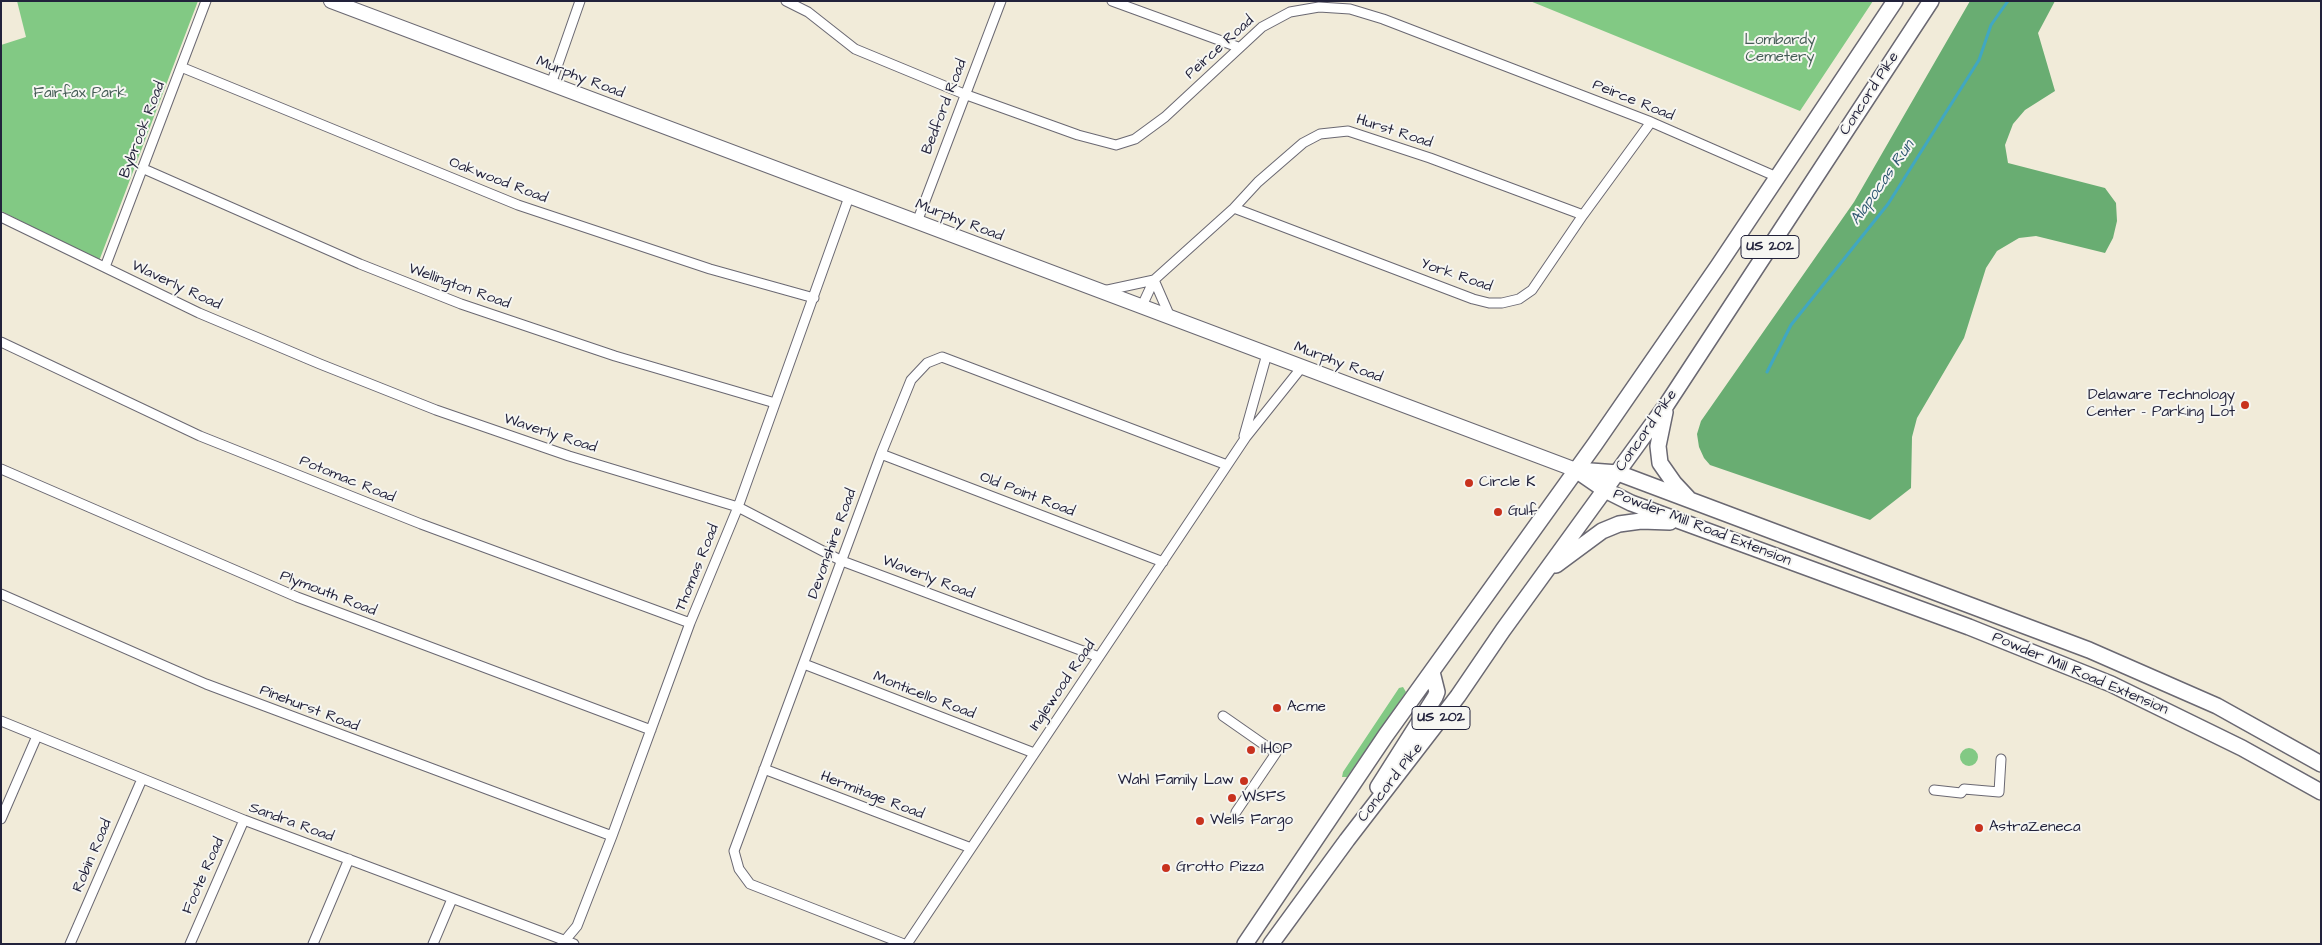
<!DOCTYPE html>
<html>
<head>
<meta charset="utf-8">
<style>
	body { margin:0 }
	#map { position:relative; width:2322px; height:945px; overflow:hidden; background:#f1ebd9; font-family:"Architects Daughter",sans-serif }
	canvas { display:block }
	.frame { position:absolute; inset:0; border:2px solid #22223b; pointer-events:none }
</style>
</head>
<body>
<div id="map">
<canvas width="2322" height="945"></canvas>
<div class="frame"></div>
</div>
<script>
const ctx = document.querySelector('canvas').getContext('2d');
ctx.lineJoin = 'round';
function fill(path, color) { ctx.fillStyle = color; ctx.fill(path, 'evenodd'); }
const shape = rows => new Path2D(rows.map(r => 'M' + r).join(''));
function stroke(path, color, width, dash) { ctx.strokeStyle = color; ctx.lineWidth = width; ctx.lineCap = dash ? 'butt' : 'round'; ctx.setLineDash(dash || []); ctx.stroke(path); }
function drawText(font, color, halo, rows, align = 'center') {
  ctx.font = font + ' "Architects Daughter",sans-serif'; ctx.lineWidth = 4; ctx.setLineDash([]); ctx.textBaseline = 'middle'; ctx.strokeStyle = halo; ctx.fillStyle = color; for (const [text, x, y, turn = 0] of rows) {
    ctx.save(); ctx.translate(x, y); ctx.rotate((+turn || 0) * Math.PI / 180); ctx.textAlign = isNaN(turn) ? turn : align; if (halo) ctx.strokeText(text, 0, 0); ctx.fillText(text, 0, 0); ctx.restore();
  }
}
fill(shape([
	[17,1,198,1,99,261,1,211,1,45,26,37],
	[1530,1,1873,1,1800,111],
	[1403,687,1406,692,1347,777,1342,777,1343,772,1399,688],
	'1960 757a9 9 0 1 1 18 0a9 9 0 1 1-18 0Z'
]), '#82c984');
fill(shape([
	[1970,1,2055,1,2038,33,2055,91,2025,110,2013,124,2005,145,2008,163,2105,188,2116,203,2117,221,2113,238,2105,253,2036,236,2019,238,1997,251,1986,268,1964,338,1917,418,1912,437,1911,488,1870,520,1710,465,1704,458,1699,447,1697,434,1701,421,1854,202]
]), '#69ad72');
stroke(shape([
	[1767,372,1791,325,1888,204,1979,60,1991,25,2008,1]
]), '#41a7c1', 3);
const street = shape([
	[786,1,808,12,855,49,964,94,1078,135,1116,145,1135,139,1165,117,1262,27,1290,12,1319,7,1350,9,1383,19,1651,122,1777,177],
	[1112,1,1238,47],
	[181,67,518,205,710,269,814,298],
	[551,84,580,1],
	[144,169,360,264,461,304,615,356,775,403],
	[1234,208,1473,299,1489,303,1502,303,1519,299,1532,290,1583,215,1651,122],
	[1,217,199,313,320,364,436,410,569,456,738,507,842,561,1099,657],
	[917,222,1001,1],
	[105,267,206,1],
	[1154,280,1171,319],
	[1103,291,1154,280],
	[1141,308,1154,280,1234,208,1258,182,1303,143,1320,134,1348,131,1430,158,1583,215],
	[1,342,200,436,421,524,690,623],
	[1244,436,1267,354],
	[881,454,1163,562],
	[1,469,297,597,651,730],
	[1,594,206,684,612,836],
	[804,664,1034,753],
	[1223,716,1276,753,1236,812],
	[1,721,244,820,574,944],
	[764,769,971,848],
	[1934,790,1961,793,1964,789,1999,792,2001,759],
	[1,819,37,736],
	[70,944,142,779],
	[190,944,244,820],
	[313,944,349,859],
	[433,944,452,899],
	[562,944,577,926,612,836,690,623,738,507,849,197],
	[904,944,750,884,739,869,734,851,881,454,911,380,927,363,942,357,1227,465],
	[907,944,1246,437,1302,367]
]);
const primary = shape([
	[331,1,1576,470]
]);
const highway = shape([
	[1665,412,1658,446,1660,463,1674,483,1688,498],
	[1576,470,1605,490,1631,503,1969,627,2111,684,2242,748,2321,792],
	[1577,470,1618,473,2089,650,2217,706,2321,764],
	[1556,565,1602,531,1619,524,1641,521,1670,522],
	[1378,787,1435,697,1437,692,1432,672],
	[1245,944,1386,735,1595,444,1718,266,1895,1],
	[1271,944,1347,840,1458,696,1503,630,1667,404,1931,1]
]);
stroke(street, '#6a6872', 11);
stroke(primary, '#6a6872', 16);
stroke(highway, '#6a6872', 18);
stroke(street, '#fff', 9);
stroke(primary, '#fff', 14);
stroke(highway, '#fff', 15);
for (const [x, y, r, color] of [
	[2245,405,5,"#c8321e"],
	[1469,483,5,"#c8321e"],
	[1498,512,5,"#c8321e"],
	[1277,708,5,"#c8321e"],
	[1251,750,5,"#c8321e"],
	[1244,781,5,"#c8321e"],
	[1232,798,5,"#c8321e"],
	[1200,821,5,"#c8321e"],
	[1979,828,5,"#c8321e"],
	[1166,868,5,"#c8321e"]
]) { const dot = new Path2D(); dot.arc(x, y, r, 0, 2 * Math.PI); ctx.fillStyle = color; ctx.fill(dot); stroke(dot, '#f6f6f2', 2); }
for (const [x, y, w] of [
	[1770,247,58],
	[1441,718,58]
]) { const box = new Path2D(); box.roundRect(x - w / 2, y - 11.5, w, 23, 4); ctx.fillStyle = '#f6f6f2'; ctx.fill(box); stroke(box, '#22223b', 1); }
drawText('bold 14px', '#22223b', null, [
	["US 202",1770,247],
	["US 202",1441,718]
]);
drawText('15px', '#445c55', '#f6f6f2', [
	["Lombardy",1780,41],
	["Cemetery",1780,58],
	["Fairfax Park",80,94]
]);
drawText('15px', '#22223b', '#f6f6f2', [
	["Peirce Road",1220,48,-42],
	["Murphy Road",580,78,21],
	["Concord Pike",1870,94,-57],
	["Peirce Road",1633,101,22],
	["Bedford Road",945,107,-69],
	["Bybrook Road",143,130,-69],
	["Hurst Road",1394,132,18],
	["Oakwood Road",498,181,21],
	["Murphy Road",959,221,21],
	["York Road",1456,276,19],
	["Waverly Road",176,286,25],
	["Wellington Road",459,287,20],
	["Murphy Road",1338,363,20],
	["Concord Pike",1647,431,-55],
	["Waverly Road",550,434,18],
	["Potomac Road",347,480,22],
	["Old Point Road",1027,495,21],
	["Powder Mill Road Extension",1702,528,21],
	["Devonshire Road",833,544,-70],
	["Thomas Road",698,568,-68],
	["Waverly Road",928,578,21],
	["Plymouth Road",328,594,21],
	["Powder Mill Road Extension",2080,674,23],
	["Inglewood Road",1063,686,-56],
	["Monticello Road",924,696,21],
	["Pinehurst Road",309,709,21],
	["Concord Pike",1391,783,-52],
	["Hermitage Road",872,796,21],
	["Sandra Road",291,823,20],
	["Robin Road",93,856,-67],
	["Foote Road",204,876,-66]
]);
drawText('15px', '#22223b', '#f6f6f2', [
	["Delaware Technology",2235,396,"right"],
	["Center - Parking Lot",2235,413,"right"],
	["Circle K",1479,483],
	["Gulf",1508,512],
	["Acme",1287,708],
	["IHOP",1261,750],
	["Wahl Family Law",1234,781,"right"],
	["WSFS",1242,798],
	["Wells Fargo",1210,821],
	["AstraZeneca",1989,828],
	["Grotto Pizza",1176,868]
], 'left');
drawText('italic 16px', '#2e5771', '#f6f6f2', [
	["Alapocas Run",1883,183,-55]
]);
</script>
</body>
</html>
